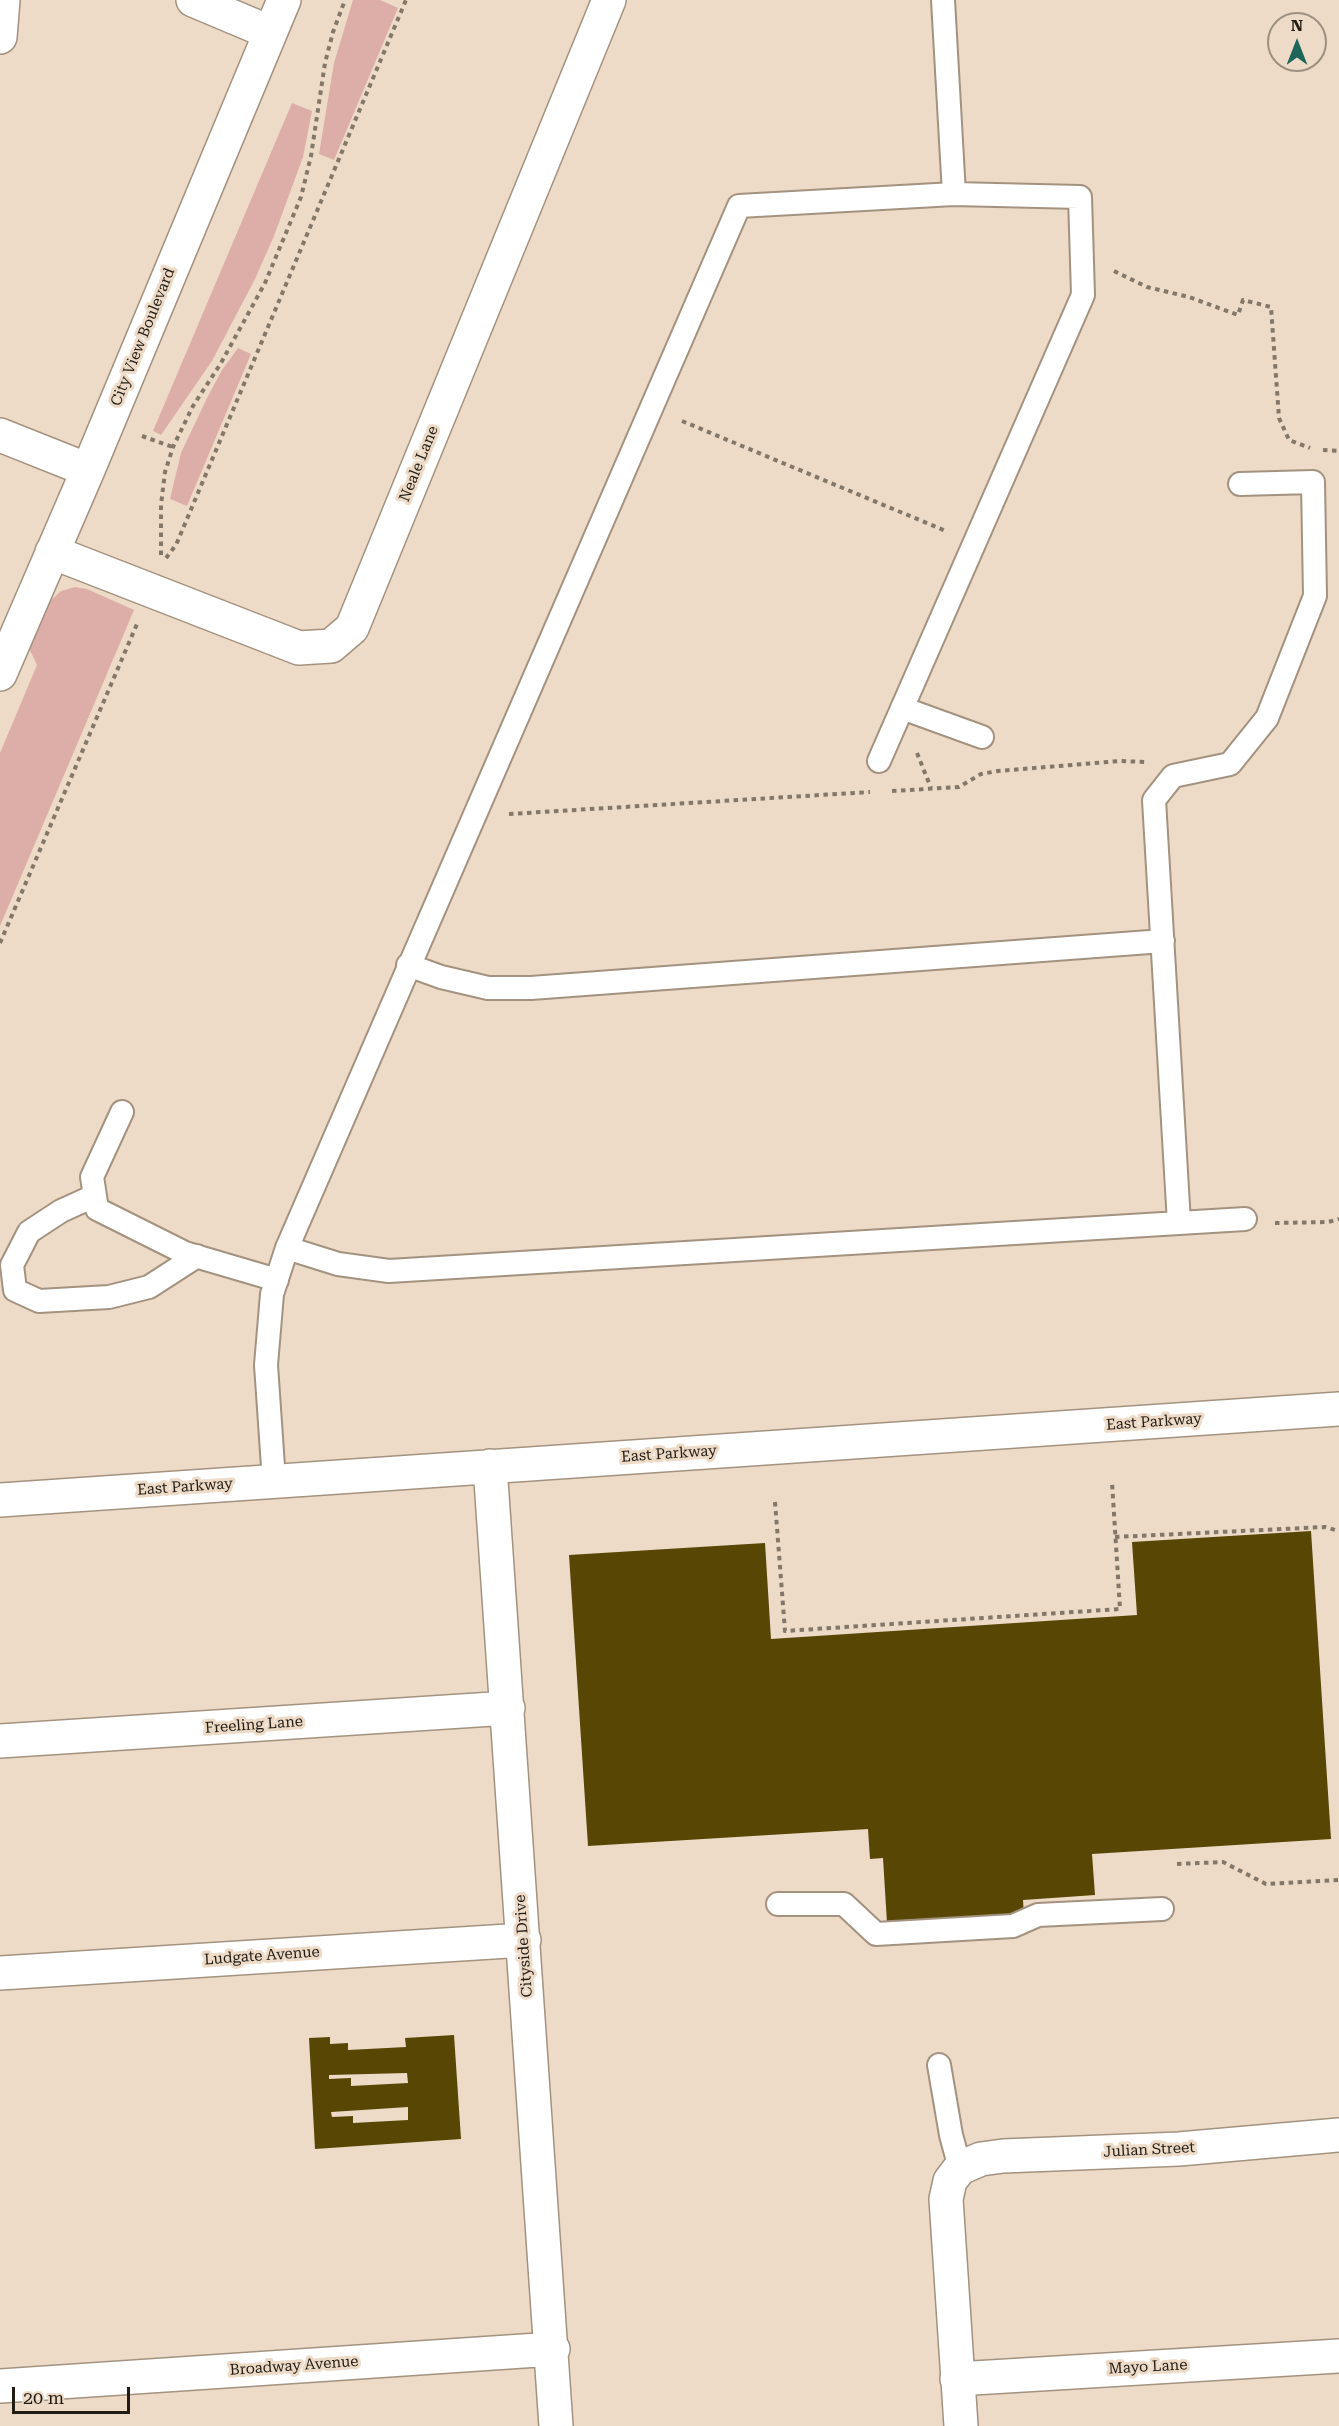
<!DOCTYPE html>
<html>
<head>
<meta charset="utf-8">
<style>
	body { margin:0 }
	#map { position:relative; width:1339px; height:2426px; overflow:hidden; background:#eddbc7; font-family:"Roboto Serif",serif }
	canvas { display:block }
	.north { position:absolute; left:1267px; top:12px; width:60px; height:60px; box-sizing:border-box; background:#eddbc7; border:2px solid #9c8f80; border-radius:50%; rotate:0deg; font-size:16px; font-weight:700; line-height:24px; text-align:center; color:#221c15 }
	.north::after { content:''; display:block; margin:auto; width:21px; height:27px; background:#1d655b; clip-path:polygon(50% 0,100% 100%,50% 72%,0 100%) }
	.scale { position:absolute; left:12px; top:2387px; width:118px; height:27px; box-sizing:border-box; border:3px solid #221c15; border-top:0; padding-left:8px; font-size:18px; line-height:21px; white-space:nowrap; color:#221c15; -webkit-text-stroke:4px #eddbc7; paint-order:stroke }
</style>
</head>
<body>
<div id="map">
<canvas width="1339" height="2426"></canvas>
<div class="north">N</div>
<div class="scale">20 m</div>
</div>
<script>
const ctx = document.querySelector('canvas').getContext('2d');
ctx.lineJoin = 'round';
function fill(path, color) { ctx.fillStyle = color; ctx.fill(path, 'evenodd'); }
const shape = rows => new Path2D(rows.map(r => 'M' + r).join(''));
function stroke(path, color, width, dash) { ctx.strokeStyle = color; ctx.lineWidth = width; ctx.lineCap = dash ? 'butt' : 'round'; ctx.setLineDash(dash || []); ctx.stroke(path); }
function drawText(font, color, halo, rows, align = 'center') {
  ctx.font = font + ' "Roboto Serif",serif'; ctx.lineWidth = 6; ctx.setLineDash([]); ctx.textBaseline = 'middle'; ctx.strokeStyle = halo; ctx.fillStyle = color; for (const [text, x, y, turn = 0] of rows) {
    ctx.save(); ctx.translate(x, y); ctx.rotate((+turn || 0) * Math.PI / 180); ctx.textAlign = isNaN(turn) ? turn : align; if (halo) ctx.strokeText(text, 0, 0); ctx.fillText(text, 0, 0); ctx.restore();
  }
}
fill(shape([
	[353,0,380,0,398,8,334,160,319,154,334,63],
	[292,103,312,111,303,157,274,236,255,279,212,361,161,435,153,431],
	[238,348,251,354,187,506,170,499,181,453,207,398,222,370],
	[75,587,87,589,134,610,0,926,0,753,37,665,28,646,47,604,61,591]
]), '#dcaea7');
fill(shape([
	[1311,1531,1331,1839,1092,1854,1095,1895,1023,1900,1024,1915,887,1923,883,1858,870,1859,868,1829,588,1846,569,1555,765,1543,771,1639,1137,1615,1132,1542],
	[454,2035,461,2139,315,2149,309,2038,330,2037,330,2044,348,2043,348,2050,406,2047,405,2038],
	[407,2073,408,2083,351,2086,351,2078,329,2079,329,2075],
	[408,2107,408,2120,353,2123,353,2116,332,2117,331,2112]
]), '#574604');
const lane = shape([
	[943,0,954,194],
	[902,708,982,737],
	[408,965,441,977,488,988,531,988,1163,941],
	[122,1112,92,1177,97,1209,185,1253,277,1280],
	[94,1196,61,1211,29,1232,12,1265,15,1290,39,1301,109,1297,149,1287,197,1256],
	[1179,1223,1154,800,1173,776,1230,764,1267,718,1315,596,1313,482,1240,484],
	[287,1248,338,1264,389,1271,1245,1219],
	[274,1481,266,1365,272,1294,287,1248,739,206,954,194,1080,197,1083,295,879,761],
	[778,1904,844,1904,876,1934,1013,1926,1038,1915,1162,1909],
	[939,2065,951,2135,960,2168]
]);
const street = shape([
	[193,0,269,32],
	[0,37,3,0],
	[0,435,88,470],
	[52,552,299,648,331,646,352,628,609,0],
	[0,674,88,470,284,0],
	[490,1466,556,2426],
	[0,1500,1339,1409],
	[0,1741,508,1708],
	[0,1973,524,1940],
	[957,2379,1339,2356],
	[0,2386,553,2349],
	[961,2426,946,2199,950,2181,960,2168,981,2159,1003,2156,1179,2149,1339,2135]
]);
stroke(lane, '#a3927f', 26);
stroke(street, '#a3927f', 36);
stroke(shape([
	[1114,271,1147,287,1189,297,1238,315,1243,300,1271,307,1279,418,1289,440,1310,448],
	[682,421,946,531],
	[142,436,173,447],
	[1323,450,1339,451],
	[161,555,161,505,165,472,173,447,193,406,221,363,265,283,301,197,311,156,325,63,333,32,345,0],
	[166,558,176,545,406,0],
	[917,753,931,788],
	[892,791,959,787,981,774,998,771,1120,761,1145,762],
	[509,814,870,792],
	[0,943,137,624],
	[1275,1223,1328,1222,1339,1219],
	[775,1502,785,1631,1120,1609,1112,1482],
	[1115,1537,1325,1527,1339,1531],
	[1177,1864,1223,1862,1266,1884,1339,1880]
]), '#83776a', 4, [4.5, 4.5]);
stroke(lane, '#fff', 22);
stroke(street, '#fff', 33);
drawText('15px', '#221c15', '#eddbc7', [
	["City View Boulevard",143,337,-68],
	["Neale Lane",419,464,-68],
	["East Parkway",1154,1422,-4],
	["East Parkway",669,1454,-4],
	["East Parkway",185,1487,-4],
	["Freeling Lane",254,1725,-4],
	["Cityside Drive",524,1946,-94],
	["Ludgate Avenue",262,1956,-4],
	["Julian Street",1149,2150,-3],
	["Broadway Avenue",294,2366,-4],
	["Mayo Lane",1148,2367,-3]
]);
</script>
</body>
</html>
